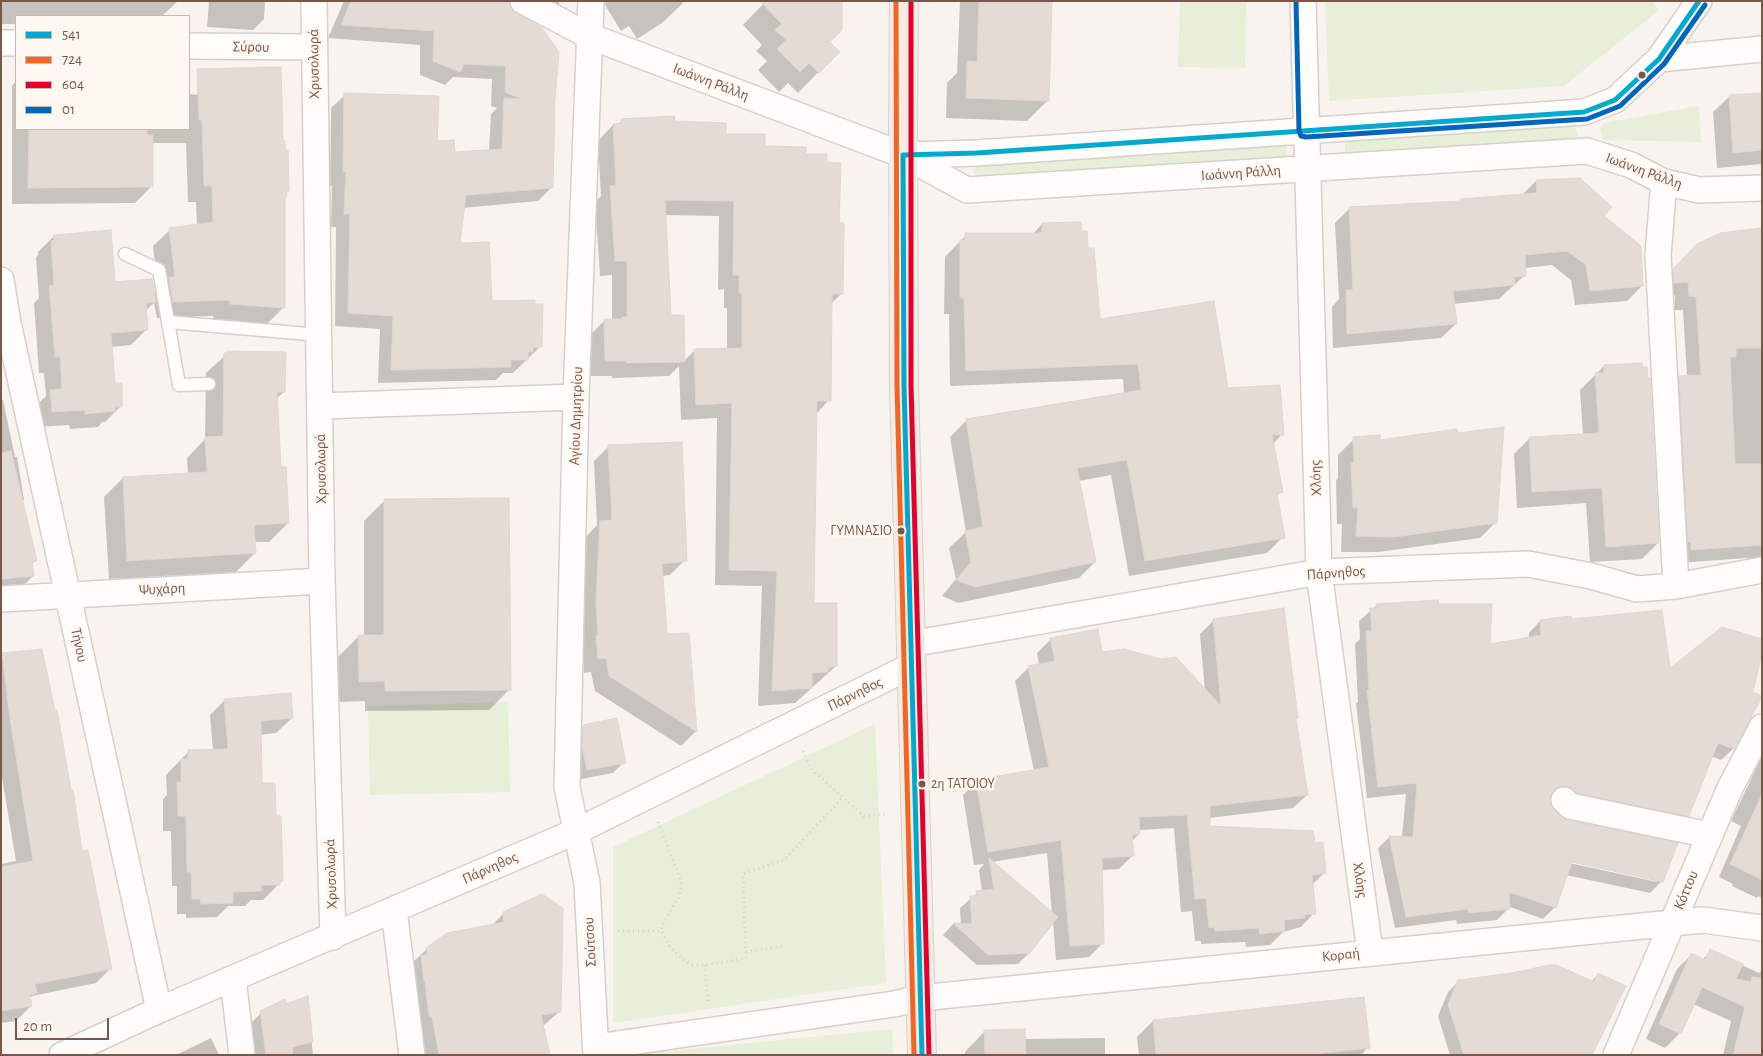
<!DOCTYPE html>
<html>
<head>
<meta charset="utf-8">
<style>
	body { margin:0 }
	#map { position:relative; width:1763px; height:1056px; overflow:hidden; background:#f8f3ee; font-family:"Alegreya Sans",sans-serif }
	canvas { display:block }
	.frame { position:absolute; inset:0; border:2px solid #79574b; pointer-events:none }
	.legend { position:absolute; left:15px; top:15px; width:175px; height:115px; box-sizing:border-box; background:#fff8f0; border:1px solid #c9b8ae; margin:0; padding:6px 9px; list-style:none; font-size:15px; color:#79574b }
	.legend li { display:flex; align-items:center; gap:10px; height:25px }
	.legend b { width:25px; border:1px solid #c9b8ae }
	.scale { position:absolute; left:15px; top:1018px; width:94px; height:22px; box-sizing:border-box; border:2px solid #79574b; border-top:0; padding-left:6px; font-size:15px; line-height:18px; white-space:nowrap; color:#79574b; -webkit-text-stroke:4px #fff8f0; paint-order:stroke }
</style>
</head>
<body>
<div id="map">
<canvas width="1763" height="1056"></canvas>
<div class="frame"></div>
<ul class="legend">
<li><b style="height:6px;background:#00a9ce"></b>541</li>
<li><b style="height:6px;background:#f26522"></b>724</li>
<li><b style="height:6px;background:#e4002b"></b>604</li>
<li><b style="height:6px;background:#0065bd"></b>01</li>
</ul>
<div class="scale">20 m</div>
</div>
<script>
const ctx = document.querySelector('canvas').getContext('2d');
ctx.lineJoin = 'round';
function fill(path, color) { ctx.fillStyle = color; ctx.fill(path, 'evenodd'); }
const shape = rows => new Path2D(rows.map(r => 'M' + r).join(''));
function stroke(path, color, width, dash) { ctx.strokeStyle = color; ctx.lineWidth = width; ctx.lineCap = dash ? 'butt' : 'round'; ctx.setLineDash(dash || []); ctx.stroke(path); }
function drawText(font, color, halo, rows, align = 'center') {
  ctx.font = font + ' "Alegreya Sans",sans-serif'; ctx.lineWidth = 5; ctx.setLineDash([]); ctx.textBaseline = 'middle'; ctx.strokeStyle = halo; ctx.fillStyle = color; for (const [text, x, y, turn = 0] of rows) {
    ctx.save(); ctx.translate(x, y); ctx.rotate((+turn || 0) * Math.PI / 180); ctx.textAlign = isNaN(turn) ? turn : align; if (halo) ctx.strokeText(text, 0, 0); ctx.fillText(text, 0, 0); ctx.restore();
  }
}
fill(shape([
	[1180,1,1246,1,1245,68,1178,67],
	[1325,1,1653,1,1658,11,1564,86,1329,101],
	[1699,106,1701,142,1605,140,1601,134,1600,127,1604,123],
	[1567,124,1576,129,1578,137,1569,142,1353,156,1345,151,1345,142,1354,137],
	[1279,142,1287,146,1287,156,1280,161,982,178,975,175,973,166,981,159],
	[508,702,510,792,370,795,368,706],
	[875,724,886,983,613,1023,613,847],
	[892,1029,893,1055,631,1055,760,1042]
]), '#e7efd8');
fill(shape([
	[1,1,177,1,177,2,162,16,16,16,16,24,1,24],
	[209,1,265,1,264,19,253,30,207,27],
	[344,1,457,1,553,100,552,187,538,201,463,208,458,244,491,303,540,347,513,373,503,373,496,380,378,383,380,329,335,326,336,227,331,227,332,186,330,186,331,108,345,95,454,153,489,151,491,114,497,108,491,106,492,79,453,77,445,85,420,75,420,45,328,38],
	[509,1,559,1,559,4,545,17,515,2],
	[606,1,682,1,683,3,662,23,637,39,629,26,621,31,605,5],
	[766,1,828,42,838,52,798,93,788,83,779,92,758,70,767,61,756,51,762,45,743,25],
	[960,1,1051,1,1048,100,1027,121,946,118,947,83,957,73],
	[16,81,16,129,189,129,189,94,197,95,198,87,281,142,288,191,283,198,283,308,267,324,214,320,213,316,157,318,154,303,145,311,147,329,131,345,111,347,114,385,121,406,105,422,102,422,98,427,70,429,69,425,37,427,35,407,46,396,44,373,39,373,34,303,39,298,36,258,38,255,38,252,54,236,114,283,154,294,158,289,153,246,170,230,197,226,196,202,188,202,186,143,151,143,152,186,135,203,12,204,12,86],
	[1762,94,1762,164,1717,168,1713,112,1729,97],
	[622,121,674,122,725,135,764,148,804,155,838,224,842,293,831,304,829,400,816,414,813,605,836,666,795,703,758,706,762,586,715,585,717,418,681,420,679,366,669,376,612,378,612,376,590,376,589,336,605,320,612,320,612,275,600,276,595,202,601,196,598,141,613,125,617,125],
	[664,215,719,216,718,290,724,289,724,308,727,308,727,349,695,350,684,361,670,317],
	[1536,181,1602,216,1642,286,1627,301,1575,305,1571,280,1552,265,1525,268,1525,275,1499,299,1453,304,1456,324,1441,338,1333,348,1332,307,1339,299,1335,223,1350,208,1458,203,1460,200,1522,195],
	[1042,224,1099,320,1227,390,1282,434,1273,444,1281,492,1276,497,1283,537,1267,553,1129,576,1111,475,1079,481,1095,562,1079,578,958,603,942,596,956,579,949,548,966,532,950,437,966,421,1124,394,1123,379,950,386,949,314,944,314,945,257,966,235,1032,235],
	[1762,229,1762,568,1748,569,1747,558,1678,563,1666,391,1680,377,1687,377,1683,310,1675,310,1675,295,1661,297,1660,284,1684,259],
	[229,352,284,392,276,399,280,468,288,523,269,542,254,542,255,553,236,572,109,579,104,497,123,478,188,475,187,458,205,439,206,373],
	[1604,366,1658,543,1642,559,1590,562,1586,503,1517,508,1514,454,1530,438,1583,435,1580,390],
	[1,400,3,400,15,457,17,457,24,500,22,502,36,560,31,565,33,576,22,587,1,589],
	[1354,439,1378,441,1496,522,1480,538,1378,552,1341,552,1342,524,1337,524,1336,481,1338,478,1338,455],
	[609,446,685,560,670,575,662,576,666,635,688,634,696,731,681,746,595,691,591,672,584,673,582,652,584,650,581,617,586,537,597,525,594,461],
	[385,500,509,690,489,710,365,711,365,701,339,702,338,657,359,636,364,636,364,521],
	[1377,605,1438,606,1488,646,1529,638,1529,633,1540,621,1669,670,1733,749,1721,760,1711,756,1688,815,1676,827,1555,797,1549,797,1549,804,1553,811,1566,821,1662,881,1650,893,1566,875,1555,907,1543,919,1510,907,1497,920,1457,924,1456,920,1395,928,1378,848,1390,837,1402,837,1406,794,1367,798,1356,703,1358,702,1355,644,1360,639,1359,621],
	[1566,860,1657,879,1657,882,1565,862],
	[1214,620,1295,720,1307,795,1293,808,1209,818,1209,827,1314,844,1324,873,1312,885,1314,913,1301,927,1283,932,1270,945,1246,947,1245,942,1201,944,1201,941,1195,941,1192,911,1181,912,1174,828,1139,830,1139,834,1132,841,1133,855,1119,869,1101,870,1103,943,1089,957,1056,960,1053,922,1029,953,1018,964,977,965,943,935,953,924,961,925,960,908,977,893,982,892,979,870,984,864,974,865,963,795,977,781,1034,771,1015,681,1029,667,1039,665,1037,653,1051,639,1101,654,1205,691,1200,634],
	[1047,853,1052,914,992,862],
	[41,650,81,852,111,968,96,983,32,996,29,999,31,1006,16,1021,1,1023,1,864,16,861,1,772,1,655],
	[225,700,292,718,276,733,260,735,261,784,274,817,282,881,263,900,251,900,245,906,228,906,217,917,186,918,186,914,177,914,177,886,172,886,171,831,163,831,163,799,167,795,166,775,189,751,213,751,210,715],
	[583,726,624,762,613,773,576,780,573,737],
	[1762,756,1762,898,1758,896,1757,898,1732,886,1733,884,1719,877,1741,826,1731,821],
	[504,913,560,1011,542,1027,548,1055,421,1055,411,964,427,949,491,926],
	[1711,951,1759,973,1762,970,1762,1055,1723,1055,1731,1021,1693,1004,1680,1033,1665,1048,1646,1039,1677,969,1691,955,1702,960],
	[1557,966,1591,982,1598,974,1584,1055,1450,1055,1438,1016,1448,992,1459,981],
	[307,997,313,1055,253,1055,249,1025,262,1012],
	[1153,1021,1368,1047,1361,1055,1139,1055,1137,1037],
	[985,1031,1024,1039,1105,1038,1105,1055,965,1055,965,1052],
	[211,1038,219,1055,176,1055]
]), '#0003');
const building = shape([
	[351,1,509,1,511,8,516,13,542,28,559,52,555,100,553,188,466,195,460,243,489,242,492,301,535,300,535,304,543,304,542,347,533,348,533,352,528,352,528,360,511,360,511,367,391,370,393,316,348,313,350,214,344,214,346,172,343,172,344,93,439,96,437,141,454,140,455,152,502,149,504,98,521,99,505,92,506,66,464,64,460,72,433,61,434,31,341,25,351,1],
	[760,1,842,1,842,30,830,42,840,52,819,73,809,63,800,72,777,49,786,40,775,30,782,24,760,1],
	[979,1,1052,1,1049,101,966,98,967,61,977,62,979,1],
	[281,67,283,141,285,141,285,150,288,150,289,191,286,191,287,196,285,196,285,308,230,304,229,300,173,302,169,277,175,277,169,228,213,222,212,186,204,186,202,120,199,120,197,69,281,67],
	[1762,93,1762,150,1733,153,1729,95,1762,93],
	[674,116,675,121,726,123,726,134,765,134,765,146,806,147,806,154,827,154,827,162,841,163,839,222,844,223,843,294,832,294,831,401,817,401,814,603,837,603,837,666,828,668,828,672,812,673,812,688,772,691,777,571,729,570,732,403,696,405,694,349,742,348,742,293,739,293,739,275,733,275,734,201,665,200,671,315,684,315,685,362,626,363,627,361,605,361,604,319,622,319,622,317,627,317,627,261,615,261,610,186,616,185,613,124,622,123,621,119,674,116],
	[29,129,147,129,147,135,153,135,153,187,28,188,29,129],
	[1580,178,1612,207,1604,216,1641,246,1643,286,1590,291,1586,265,1567,251,1525,255,1526,276,1514,277,1515,285,1453,291,1457,324,1347,334,1346,290,1353,290,1349,207,1460,201,1460,199,1537,193,1536,180,1580,178],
	[1081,222,1082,231,1087,231,1088,248,1094,248,1100,319,1214,301,1228,388,1280,385,1284,435,1272,435,1283,492,1277,494,1285,538,1145,561,1127,460,1077,468,1096,562,975,587,956,580,971,562,965,531,983,527,966,419,1141,390,1138,364,966,371,964,298,960,298,960,240,965,240,965,233,1037,233,1042,232,1042,223,1081,222],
	[1762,228,1762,348,1736,348,1736,357,1730,357,1735,464,1762,464,1762,545,1691,550,1691,541,1688,542,1679,376,1701,375,1696,297,1689,296,1688,282,1674,283,1673,269,1697,244,1720,233,1762,228],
	[111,230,115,282,152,279,156,302,146,303,148,330,111,333,115,383,122,383,122,407,115,407,115,411,85,414,85,410,52,412,50,390,62,389,60,357,55,357,49,286,54,285,51,241,54,240,53,235,111,230],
	[228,351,285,352,286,353,285,392,277,392,281,467,286,467,289,523,254,525,256,553,127,561,123,477,207,472,205,437,223,436,224,353,228,353,228,351],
	[1642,363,1642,367,1647,367,1648,378,1650,378,1659,543,1606,547,1602,488,1532,492,1529,437,1599,433,1595,373,1604,373,1604,365,1642,363],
	[1504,427,1497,523,1394,537,1356,536,1358,508,1353,508,1351,463,1354,463,1353,437,1380,435,1380,440,1457,429,1458,433,1504,427],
	[682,442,687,561,662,564,667,634,689,633,697,732,609,676,606,658,598,659,596,636,598,635,596,601,600,521,612,520,608,445,682,442],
	[11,451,37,561,32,562,34,576,1,579,1,453,11,451],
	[509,498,511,690,385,691,385,681,359,682,358,635,384,635,384,499,509,498],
	[1438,600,1439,604,1492,604,1490,644,1541,635,1540,620,1570,616,1573,619,1662,610,1670,668,1722,627,1762,639,1762,653,1753,692,1762,696,1762,697,1734,749,1718,743,1689,816,1577,793,1567,786,1560,786,1554,790,1550,796,1550,803,1554,810,1567,820,1678,843,1663,882,1572,862,1556,908,1509,892,1510,909,1469,913,1468,909,1406,917,1389,836,1413,837,1417,783,1378,787,1367,690,1369,690,1366,631,1372,631,1370,608,1377,608,1376,604,1438,600],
	[1284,608,1298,718,1296,719,1308,795,1210,806,1210,826,1313,831,1315,843,1323,842,1326,873,1312,875,1316,914,1304,915,1305,918,1284,920,1285,931,1260,934,1259,928,1215,931,1214,927,1209,928,1206,898,1195,899,1187,815,1139,817,1140,834,1132,835,1134,856,1102,858,1104,944,1070,946,1061,840,988,852,976,780,1049,767,1028,666,1055,661,1050,638,1098,629,1102,652,1124,649,1161,659,1176,657,1221,706,1213,619,1284,608],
	[42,649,55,711,57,710,71,790,73,790,82,851,88,850,112,969,35,984,37,993,30,995,32,1006,1,1011,1,867,33,861,10,719,2,653,42,649],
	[291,693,293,718,261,721,262,783,275,783,276,816,281,816,283,881,280,881,280,885,261,885,261,891,233,892,233,903,201,904,200,899,192,899,191,872,187,872,186,816,178,816,177,782,181,782,181,759,188,759,188,750,228,749,224,699,291,693],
	[617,718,626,763,587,770,582,746,583,725,617,718],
	[1762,794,1762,880,1730,864,1762,794],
	[989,858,1058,917,1030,953,988,955,953,923,972,924,970,896,977,895,976,891,994,889,989,858],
	[542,894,563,908,561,1012,541,1015,550,1055,439,1055,432,1017,429,1017,425,981,424,982,421,956,427,955,426,948,447,933,504,922,503,912,542,894],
	[1710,949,1743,964,1736,979,1751,982,1752,977,1762,978,1762,1055,1733,1055,1745,1007,1702,987,1681,1034,1659,1024,1691,953,1705,960,1710,949],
	[1549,965,1557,965,1594,982,1598,973,1626,986,1592,1055,1464,1055,1448,1005,1458,980,1512,973,1549,965],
	[308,996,313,1042,292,1047,293,1055,266,1055,260,1011,285,999,286,1004,308,996],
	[1364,997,1370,1048,1306,1055,1156,1055,1153,1020,1364,997],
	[1025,1029,1026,1055,985,1055,984,1030,1025,1029]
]);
fill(building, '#e5dbd5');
stroke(building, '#e1d5d0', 1);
const lane = shape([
	[125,254,159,270,179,385,209,384],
	[169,322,320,335]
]);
const street = shape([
	[314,1,322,581,333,937],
	[523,1,589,36,903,155,967,190,1587,151,1631,165,1664,182,1699,190,1762,188],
	[591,1,576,397,567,787,587,883,596,1055],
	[1303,1,1319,572,1370,952],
	[1,43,16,43],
	[189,46,314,47],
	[1659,59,1762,49],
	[903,155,977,153,1584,112,1615,100,1659,59,1699,1],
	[1664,182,1658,255,1676,586],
	[1,280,8,323,159,1010],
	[320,406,576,397],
	[1,599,322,581],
	[911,644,1319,572,1528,564,1591,576,1637,589,1676,586,1762,570],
	[1564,800,1570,806,1709,835],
	[394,910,412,1055],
	[233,979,242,1055],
	[596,1047,894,1004,920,998,1703,920,1762,928],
	[62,1055,159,1010,577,831,911,666],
	[1616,1055,1730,788,1762,727]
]);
const primary = shape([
	[904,1,903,124,904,386,922,1055]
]);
stroke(lane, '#d8cfca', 15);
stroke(street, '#d8cfca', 28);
stroke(primary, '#dad0ca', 30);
stroke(shape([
	[803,751,812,770,864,816,887,814],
	[658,822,681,881,681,889,678,899,665,919,661,931,670,947,681,958,692,965,705,965,746,958,743,874,784,860,843,797],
	[618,931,661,931],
	[746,952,782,946],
	[705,965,708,1003]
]), '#dbd1cf', 3, [1, 4]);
stroke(lane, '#fefdfc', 12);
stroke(street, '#fefdfc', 25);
stroke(primary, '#f3ede6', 28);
stroke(shape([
	[922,1055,904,386,903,155,977,153,1584,112,1615,100,1659,59,1699,1]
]), '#00a9ce', 5);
stroke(shape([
	[896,1,897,386,914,1055]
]), '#f26522', 5);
stroke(shape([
	[911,1,911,386,929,1055]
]), '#e4002b', 5);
stroke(shape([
	[1296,1,1299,131,1301,136,1306,137,1587,119,1620,106,1664,64,1705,5]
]), '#0065bd', 5);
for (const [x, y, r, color] of [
	[1642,75,4.5,"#79574b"],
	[901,531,4.5,"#79574b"],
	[922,784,4.5,"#79574b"]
]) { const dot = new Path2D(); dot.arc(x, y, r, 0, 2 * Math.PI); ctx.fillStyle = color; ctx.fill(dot); stroke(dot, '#fff8f0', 2); }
drawText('14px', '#79574b', '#fff8f0', [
	["ΓΥΜΝΑΣΙΟ",892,531],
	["2η ΤΑΤΟΙΟΥ",931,784,"left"]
], 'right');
drawText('15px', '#79574b', '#fff8f0', [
	["Σύρου",251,47,1],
	["Χρυσολωρά",314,64,-91],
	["Ιωάννη Ράλλη",711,82,21],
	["Ιωάννη Ράλλη",1644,171,20],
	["Ιωάννη Ράλλη",1241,173,-4],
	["Αγίου Δημητρίου",576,416,-88],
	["Χρυσολωρά",321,469,-91],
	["Χλόης",1316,478,-92],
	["Πάρνηθος",1336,573,-4],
	["Ψυχάρη",162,589,-3],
	["Τήνου",79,645,78],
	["Πάρνηθος",855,694,-26],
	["Πάρνηθος",490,868,-24],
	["Χρυσολωρά",331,874,-92],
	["Χλόης",1360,880,82],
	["Κόττου",1686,890,-67],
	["Σούτσου",590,942,-93],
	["Κοραή",1341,955,-6]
]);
</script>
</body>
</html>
